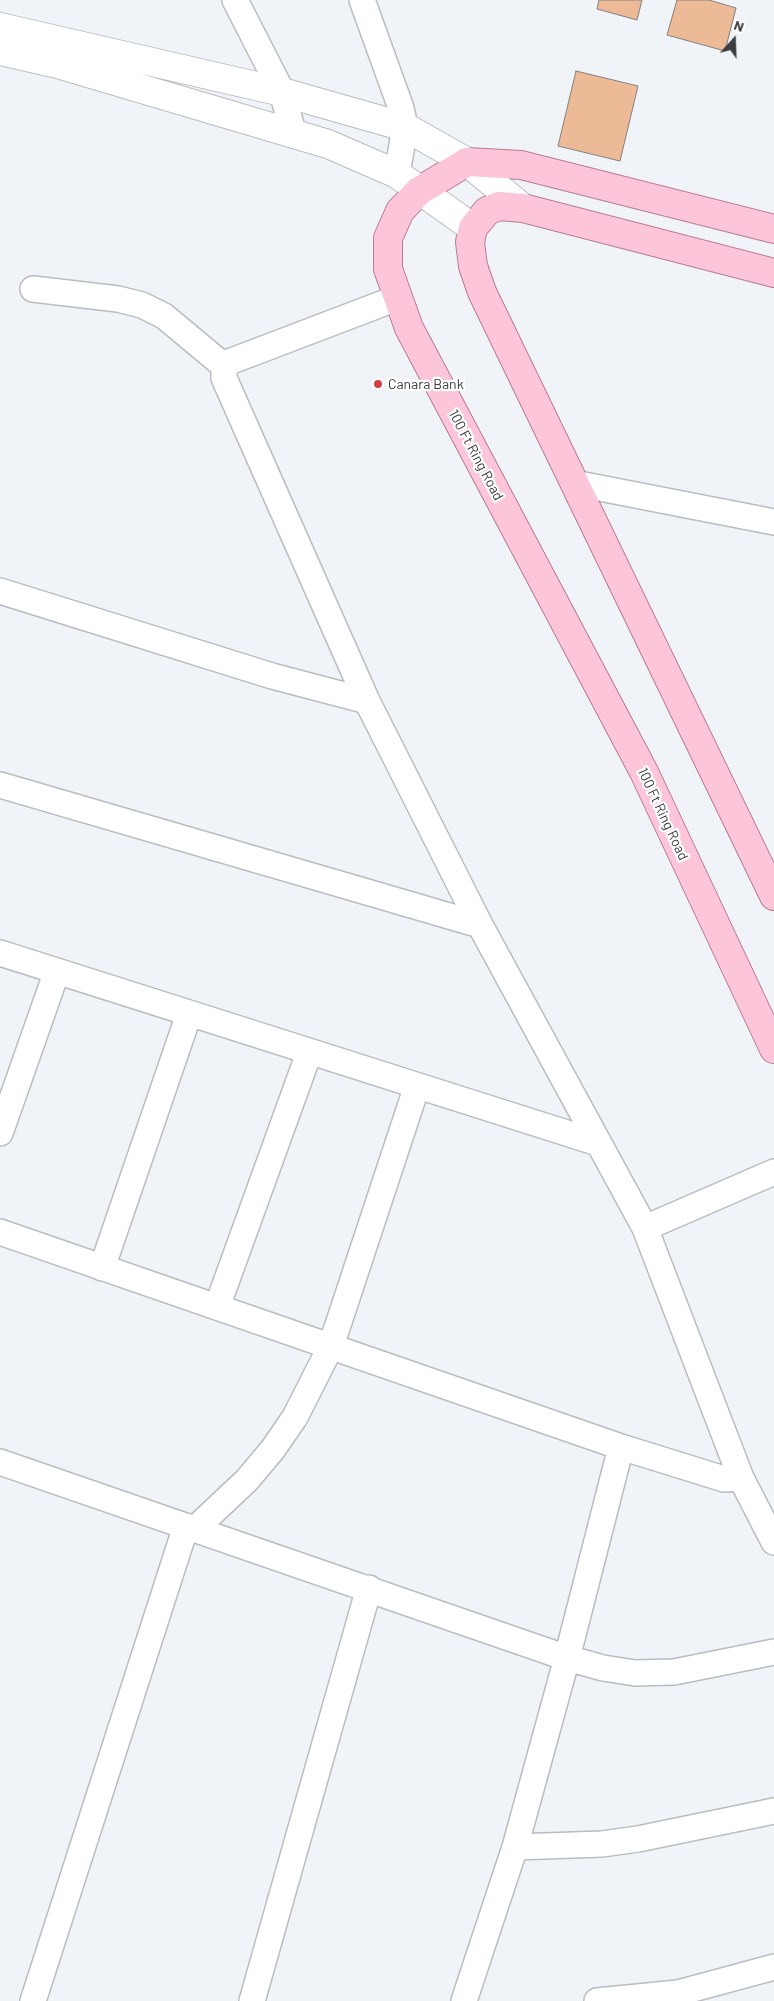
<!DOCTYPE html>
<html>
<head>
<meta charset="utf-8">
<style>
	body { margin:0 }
	#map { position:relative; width:774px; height:2001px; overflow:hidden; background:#f0f4f8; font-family:Barlow,sans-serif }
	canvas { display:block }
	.north { position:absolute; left:709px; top:15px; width:50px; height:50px; -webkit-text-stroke:4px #fff; paint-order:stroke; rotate:20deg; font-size:14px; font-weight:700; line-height:20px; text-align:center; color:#3b3c3e }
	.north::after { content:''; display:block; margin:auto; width:18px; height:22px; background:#3b3c3e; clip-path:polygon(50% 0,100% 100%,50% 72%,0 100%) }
</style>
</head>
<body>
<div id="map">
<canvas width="774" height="2001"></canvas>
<div class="north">N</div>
</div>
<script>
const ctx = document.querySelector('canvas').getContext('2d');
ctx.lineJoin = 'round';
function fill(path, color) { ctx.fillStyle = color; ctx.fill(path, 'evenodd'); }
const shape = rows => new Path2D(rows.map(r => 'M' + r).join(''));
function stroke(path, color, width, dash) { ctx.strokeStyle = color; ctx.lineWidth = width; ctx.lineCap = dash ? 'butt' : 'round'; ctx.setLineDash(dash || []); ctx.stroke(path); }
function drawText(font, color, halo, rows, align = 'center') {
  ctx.font = font + ' Barlow,sans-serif'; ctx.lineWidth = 4.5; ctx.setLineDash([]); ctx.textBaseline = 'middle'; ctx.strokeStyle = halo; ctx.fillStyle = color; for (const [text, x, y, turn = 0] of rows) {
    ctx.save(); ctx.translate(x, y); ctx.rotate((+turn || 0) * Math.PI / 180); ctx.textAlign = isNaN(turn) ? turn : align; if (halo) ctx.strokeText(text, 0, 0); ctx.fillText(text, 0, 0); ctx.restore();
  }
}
const building = shape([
	[599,0,642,0,637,20,597,9,599,0],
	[677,0,709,0,736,8,725,51,667,35,677,0],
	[576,71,638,86,620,161,558,146,576,71]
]);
fill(building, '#edba98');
stroke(building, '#84807d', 1);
const street = shape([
	[235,0,282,92,294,135],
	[362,0,401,108,405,127,397,174],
	[33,289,118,299,142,305,164,316,224,366],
	[397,298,229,362,224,366,224,378,367,701,480,925,645,1228],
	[574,483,774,522],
	[0,591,272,676,367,701],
	[0,785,480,925],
	[0,953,598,1143],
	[0,1133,57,971],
	[0,1232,621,1447,724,1479,741,1478,645,1228,774,1172],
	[102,1268,189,1014],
	[217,1307,309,1053],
	[0,1462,567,1658,603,1668,635,1673,674,1672,774,1652],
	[741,1478,774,1542],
	[195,1529,247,1480,273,1449,295,1417,331,1346,417,1086],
	[515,1847,602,1844,638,1839,774,1811],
	[33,2001,186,1526],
	[252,2001,369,1588],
	[464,2001,515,1847,567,1658,621,1447],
	[597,2001,678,1993,774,1967]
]);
const secondary = shape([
	[0,27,282,92,405,127,467,162,523,208],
	[0,51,58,64,328,144,397,174,473,228]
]);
const primary = shape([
	[774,229,521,165,467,162,419,191,400,211,388,238,388,269,409,328,644,772,774,1049],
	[774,273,523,208,499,206,487,211,473,228,470,242,473,266,482,292,774,896]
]);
stroke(street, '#b9bdc1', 28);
stroke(secondary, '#b9bdc1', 30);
stroke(primary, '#b77c93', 30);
stroke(street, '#fff', 25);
stroke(secondary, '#fff', 28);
stroke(primary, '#fcc5da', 28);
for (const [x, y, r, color] of [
	[378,384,5,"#cf3f43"]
]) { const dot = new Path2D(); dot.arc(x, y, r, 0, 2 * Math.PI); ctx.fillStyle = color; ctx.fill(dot); stroke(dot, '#fff', 2); }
drawText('14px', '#3b3c3e', '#fff', [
	["Canara Bank",388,384]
], 'left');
drawText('14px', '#3b3c3e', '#fff', [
	["100 Ft Ring Road",476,455,62],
	["100 Ft Ring Road",663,814,65]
]);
</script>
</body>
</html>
